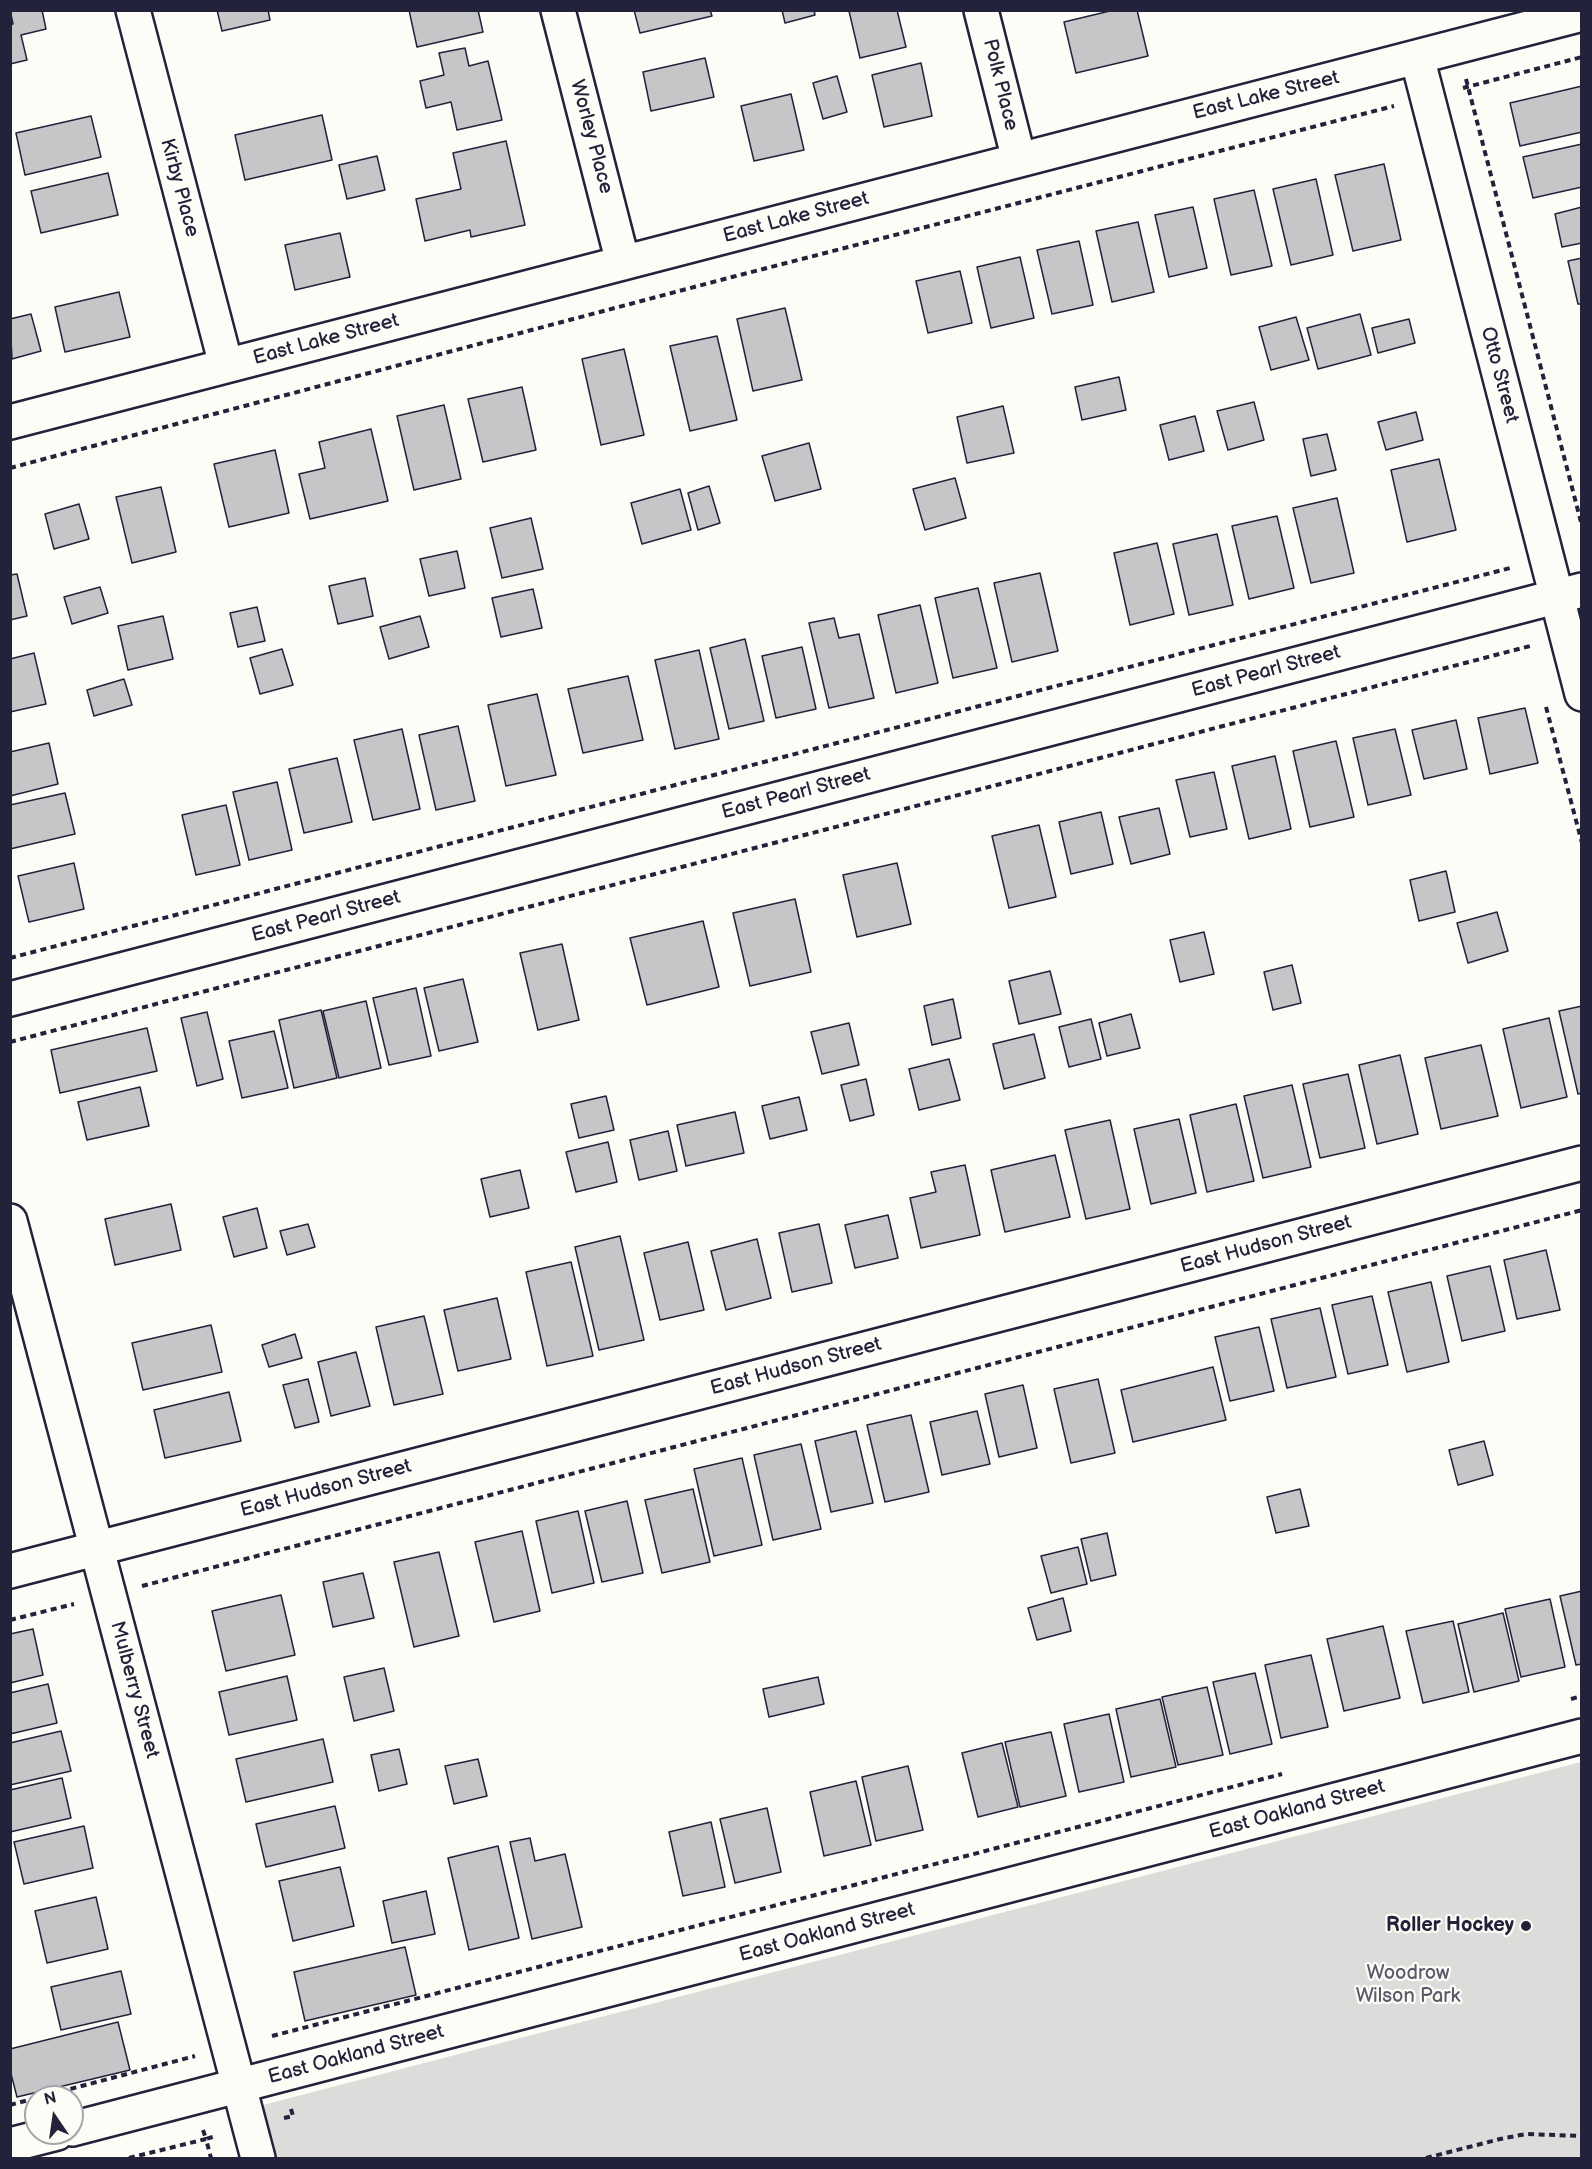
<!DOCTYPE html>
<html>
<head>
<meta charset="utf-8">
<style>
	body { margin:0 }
	#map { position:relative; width:1592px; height:2169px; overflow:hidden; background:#fdfcf7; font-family:"Balsamiq Sans",sans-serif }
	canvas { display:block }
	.frame { position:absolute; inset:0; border:12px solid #22223b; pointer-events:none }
	.north { position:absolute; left:24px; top:2085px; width:60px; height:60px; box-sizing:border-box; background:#fdfcf7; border:2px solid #a5a5ac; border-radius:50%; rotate:347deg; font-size:16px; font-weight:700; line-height:24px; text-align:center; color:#22223b }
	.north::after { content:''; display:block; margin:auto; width:21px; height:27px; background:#22223b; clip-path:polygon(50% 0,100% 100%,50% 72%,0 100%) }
</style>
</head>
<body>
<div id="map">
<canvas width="1592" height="2169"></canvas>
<div class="frame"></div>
<div class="north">N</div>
</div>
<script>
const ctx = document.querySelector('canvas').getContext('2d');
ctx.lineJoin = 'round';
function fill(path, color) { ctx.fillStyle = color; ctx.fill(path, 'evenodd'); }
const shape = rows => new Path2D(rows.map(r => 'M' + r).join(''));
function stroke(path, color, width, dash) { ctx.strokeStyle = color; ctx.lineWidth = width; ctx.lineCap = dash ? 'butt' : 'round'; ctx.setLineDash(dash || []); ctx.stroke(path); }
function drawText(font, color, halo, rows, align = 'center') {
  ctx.font = font + ' "Balsamiq Sans",sans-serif'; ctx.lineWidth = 4.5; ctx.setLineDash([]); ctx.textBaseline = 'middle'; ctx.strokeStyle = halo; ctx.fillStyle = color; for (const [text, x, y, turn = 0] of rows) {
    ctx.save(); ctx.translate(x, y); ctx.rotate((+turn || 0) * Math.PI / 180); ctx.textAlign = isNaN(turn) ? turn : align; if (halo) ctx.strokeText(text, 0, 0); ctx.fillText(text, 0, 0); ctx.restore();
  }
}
fill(shape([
	[1581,1762,1581,2158,278,2158,263,2105]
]), '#dddcdb');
const building = shape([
	[10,10,42,10,46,29,21,35,27,60,10,64,10,25,13,24,10,10],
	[217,10,268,10,270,20,222,31,217,10],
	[409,10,478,10,483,32,417,47,409,10],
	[634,10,710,10,712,16,640,33,634,10],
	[782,10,814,10,815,15,785,23,782,10],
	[897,10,906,47,860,58,849,11,897,10],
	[1114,10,1137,10,1148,56,1076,73,1064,22,1114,10],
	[465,48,469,66,488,61,502,120,457,130,451,102,426,108,420,81,444,75,439,53,465,48],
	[705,58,714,97,651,111,643,72,705,58],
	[921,63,932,116,884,127,872,75,921,63],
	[837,76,847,112,823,119,813,83,837,76],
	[1582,86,1582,132,1520,146,1510,103,1582,86],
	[791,94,804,150,754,161,741,106,791,94],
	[322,115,332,160,245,180,235,135,322,115],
	[91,116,101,157,25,175,16,133,91,116],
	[506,141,525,225,471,237,470,230,425,241,416,199,461,189,453,153,506,141],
	[1582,144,1582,187,1533,198,1523,157,1582,144],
	[377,156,385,190,347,199,339,165,377,156],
	[1384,164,1401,240,1353,251,1335,175,1384,164],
	[108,173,118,215,41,233,31,191,108,173],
	[1316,179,1333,255,1291,265,1273,189,1316,179],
	[1254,190,1272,266,1231,275,1214,199,1254,190],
	[1193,207,1207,268,1169,277,1155,215,1193,207],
	[1582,207,1582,243,1562,247,1555,214,1582,207],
	[1138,222,1154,292,1112,302,1096,231,1138,222],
	[340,233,350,277,295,290,285,245,340,233],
	[1079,241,1093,305,1052,314,1037,250,1079,241],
	[1020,257,1034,318,991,328,977,267,1020,257],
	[1582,258,1582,304,1578,304,1568,261,1582,258],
	[960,271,972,323,928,333,916,281,960,271],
	[119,292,130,337,65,352,55,307,119,292],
	[785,308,802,380,753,391,737,319,785,308],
	[31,314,41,351,12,359,10,319,31,314],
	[1360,314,1371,355,1318,369,1307,328,1360,314],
	[1296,317,1309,360,1271,370,1259,327,1296,317],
	[1409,319,1415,343,1378,353,1372,328,1409,319],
	[717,336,737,420,690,431,670,346,717,336],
	[624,349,644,435,601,445,582,359,624,349],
	[1119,377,1126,410,1082,420,1075,387,1119,377],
	[522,387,536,450,483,462,468,399,522,387],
	[1254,402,1264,440,1228,450,1217,411,1254,402],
	[444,405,461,479,414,490,397,416,444,405],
	[1003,406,1014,453,967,463,957,417,1003,406],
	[1416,412,1423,440,1386,450,1378,422,1416,412],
	[1195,416,1204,451,1169,460,1160,425,1195,416],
	[371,429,388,501,310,519,299,474,325,468,319,442,371,429],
	[1327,434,1336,470,1311,476,1303,439,1327,434],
	[809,443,821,489,775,501,762,456,809,443],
	[275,450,289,513,229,527,214,464,275,450],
	[1439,459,1456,530,1407,542,1391,470,1439,459],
	[955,478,966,518,925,530,913,489,955,478],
	[709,486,720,523,698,530,688,493,709,486],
	[161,487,176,552,132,563,116,497,161,487],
	[680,489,691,530,642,544,631,503,680,489],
	[1337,498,1354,573,1311,583,1293,508,1337,498],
	[79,504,89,539,54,549,45,514,79,504],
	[1277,516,1294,588,1249,599,1232,526,1277,516],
	[531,518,543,569,502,578,490,528,531,518],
	[1217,534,1233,605,1189,615,1173,544,1217,534],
	[1157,543,1174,614,1130,625,1114,553,1157,543],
	[457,551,465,588,429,596,420,559,457,551],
	[1040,573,1058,651,1012,662,994,583,1040,573],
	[17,574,27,616,10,620,10,575,17,574],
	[365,578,373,616,338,624,329,586,365,578],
	[100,587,108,613,72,624,64,597,100,587],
	[978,588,997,668,953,678,935,598,978,588],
	[533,589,542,628,501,637,492,598,533,589],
	[920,605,938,683,896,693,878,615,920,605],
	[257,607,265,641,238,647,230,613,257,607],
	[163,616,173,659,128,670,118,626,163,616],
	[420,616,429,647,389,659,380,627,420,616],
	[834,618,839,638,859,634,874,698,829,708,809,623,834,618],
	[745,639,764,721,729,729,710,648,745,639],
	[802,647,816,709,776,718,762,656,802,647],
	[282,649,293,685,260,694,250,658,282,649],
	[699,650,719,739,675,749,655,660,699,650],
	[34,653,46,704,10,712,10,659,34,653],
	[628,676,643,740,583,753,568,689,628,676],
	[124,679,132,705,94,716,87,690,124,679],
	[537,694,556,775,506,786,488,705,537,694],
	[1525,708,1538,763,1490,774,1478,718,1525,708],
	[1456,720,1467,769,1424,779,1412,730,1456,720],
	[458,726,475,801,436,810,419,735,458,726],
	[402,729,420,809,373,820,354,740,402,729],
	[1395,729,1411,795,1368,805,1353,738,1395,729],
	[1336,741,1354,817,1310,827,1293,751,1336,741],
	[49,743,58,784,10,796,10,752,49,743],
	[1275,756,1291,829,1249,839,1232,766,1275,756],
	[337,758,352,822,304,833,289,769,337,758],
	[1214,772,1227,829,1190,837,1176,780,1214,772],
	[277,782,292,850,249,860,233,792,277,782],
	[65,793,75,834,10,849,10,805,65,793],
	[226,805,240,865,196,875,182,815,226,805],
	[1159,808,1170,854,1131,864,1119,817,1159,808],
	[1101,812,1113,864,1071,874,1059,822,1101,812],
	[1039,825,1056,897,1009,908,992,836,1039,825],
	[74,863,84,909,29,922,18,876,74,863],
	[897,863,911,924,857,937,843,875,897,863],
	[1446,871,1455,912,1419,921,1410,880,1446,871],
	[795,899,811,972,750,986,733,913,795,899],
	[1497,912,1508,951,1468,963,1457,923,1497,912],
	[703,921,719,987,647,1005,630,938,703,921],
	[1204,932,1214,974,1180,982,1170,940,1204,932],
	[562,944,579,1020,538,1030,520,953,562,944],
	[1292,965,1301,1003,1273,1010,1264,972,1292,965],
	[1050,971,1061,1014,1019,1024,1009,981,1050,971],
	[463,979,478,1042,439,1051,424,988,463,979],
	[416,988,431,1056,389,1065,373,998,416,988],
	[953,999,961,1038,932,1045,924,1006,953,999],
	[366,1001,381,1068,339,1078,323,1011,366,1001],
	[1582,1006,1582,1093,1578,1094,1559,1011,1582,1006],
	[321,1010,337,1078,294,1088,279,1020,321,1010],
	[207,1012,223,1079,197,1086,181,1018,207,1012],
	[1131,1014,1140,1048,1107,1056,1099,1023,1131,1014],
	[1549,1018,1567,1097,1521,1108,1503,1029,1549,1018],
	[1091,1019,1101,1059,1069,1067,1059,1027,1091,1019],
	[849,1023,859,1065,822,1074,811,1032,849,1023],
	[147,1028,157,1071,60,1093,51,1050,147,1028],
	[274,1031,288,1088,242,1098,229,1041,274,1031],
	[1034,1034,1045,1078,1004,1089,993,1044,1034,1034],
	[1481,1045,1498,1116,1441,1129,1425,1058,1481,1045],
	[1400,1055,1418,1134,1377,1144,1359,1065,1400,1055],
	[949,1059,960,1100,919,1110,909,1069,949,1059],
	[1348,1074,1365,1148,1320,1158,1303,1084,1348,1074],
	[866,1079,874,1115,850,1121,841,1085,866,1079],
	[1292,1085,1311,1167,1263,1178,1244,1096,1292,1085],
	[140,1087,149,1126,87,1140,78,1102,140,1087],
	[606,1096,614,1130,579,1138,571,1104,606,1096],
	[799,1097,807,1130,770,1139,762,1106,799,1097],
	[1236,1104,1254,1181,1207,1192,1190,1115,1236,1104],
	[735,1112,744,1153,686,1166,677,1125,735,1112],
	[1179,1119,1196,1193,1151,1204,1134,1129,1179,1119],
	[1110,1120,1130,1209,1086,1219,1065,1130,1110,1120],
	[668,1131,677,1171,639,1180,630,1140,668,1131],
	[608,1142,617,1182,576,1192,566,1152,608,1142],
	[1055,1155,1070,1217,1005,1232,991,1170,1055,1155],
	[965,1165,980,1235,921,1248,910,1198,936,1192,931,1172,965,1165],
	[520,1170,529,1208,490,1217,481,1179,520,1170],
	[171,1204,181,1250,115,1265,105,1219,171,1204],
	[257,1208,267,1248,234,1257,223,1217,257,1208],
	[888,1215,898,1258,855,1268,845,1225,888,1215],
	[308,1224,315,1247,287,1255,280,1231,308,1224],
	[819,1224,832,1283,792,1292,779,1233,819,1224],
	[620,1236,644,1340,599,1350,575,1247,620,1236],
	[757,1239,771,1298,726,1310,711,1251,757,1239],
	[688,1242,704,1310,660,1320,644,1253,688,1242],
	[1546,1250,1560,1310,1517,1319,1504,1260,1546,1250],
	[571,1262,593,1356,547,1366,526,1272,571,1262],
	[1490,1266,1505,1331,1462,1341,1447,1276,1490,1266],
	[1431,1282,1449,1362,1407,1372,1388,1292,1431,1282],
	[1372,1296,1388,1365,1348,1374,1332,1305,1372,1296],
	[497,1298,511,1359,458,1371,444,1310,497,1298],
	[1320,1308,1336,1377,1287,1388,1271,1319,1320,1308],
	[424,1316,443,1394,394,1405,376,1327,424,1316],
	[211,1325,222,1372,143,1390,132,1343,211,1325],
	[1259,1327,1274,1391,1230,1401,1215,1337,1259,1327],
	[295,1334,302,1358,269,1367,262,1345,295,1334],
	[356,1352,370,1406,331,1416,318,1362,356,1352],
	[1213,1367,1226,1420,1133,1442,1121,1390,1213,1367],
	[308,1379,319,1422,295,1428,283,1385,308,1379],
	[1098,1379,1115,1453,1071,1463,1054,1389,1098,1379],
	[1023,1385,1037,1448,999,1457,985,1394,1023,1385],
	[229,1392,241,1441,165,1458,154,1410,229,1392],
	[977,1411,990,1464,942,1475,930,1422,977,1411],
	[911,1415,929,1492,885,1502,867,1425,911,1415],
	[856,1431,873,1503,831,1512,815,1441,856,1431],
	[1484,1441,1493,1475,1458,1485,1449,1450,1484,1441],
	[801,1444,821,1529,773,1540,754,1455,801,1444],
	[742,1458,762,1545,714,1556,694,1469,742,1458],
	[693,1489,710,1562,662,1573,645,1500,693,1489],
	[1300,1489,1309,1526,1276,1533,1267,1497,1300,1489],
	[627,1501,643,1573,602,1582,585,1511,627,1501],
	[578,1511,594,1583,552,1593,536,1521,578,1511],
	[522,1531,540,1611,494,1622,475,1542,522,1531],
	[1107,1533,1116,1575,1091,1581,1081,1539,1107,1533],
	[1078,1547,1087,1584,1051,1593,1041,1556,1078,1547],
	[439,1552,459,1636,414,1647,394,1562,439,1552],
	[363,1573,374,1618,333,1627,323,1582,363,1573],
	[1582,1591,1582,1664,1576,1665,1560,1596,1582,1591],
	[281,1595,295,1655,226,1671,212,1611,281,1595],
	[1063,1598,1071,1631,1037,1640,1028,1608,1063,1598],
	[1550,1599,1565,1667,1521,1677,1505,1609,1550,1599],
	[1503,1613,1519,1681,1474,1692,1458,1624,1503,1613],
	[1453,1621,1469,1692,1423,1703,1406,1631,1453,1621],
	[1383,1626,1400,1698,1344,1711,1327,1639,1383,1626],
	[33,1629,43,1675,10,1683,10,1634,33,1629],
	[1311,1655,1328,1727,1281,1738,1265,1665,1311,1655],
	[384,1668,394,1711,354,1721,344,1677,384,1668],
	[1255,1673,1272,1744,1230,1754,1213,1682,1255,1673],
	[287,1676,297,1720,229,1735,219,1692,287,1676],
	[818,1677,824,1704,769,1717,763,1689,818,1677],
	[48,1684,57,1723,10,1734,10,1693,48,1684],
	[1207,1687,1223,1755,1178,1765,1162,1697,1207,1687],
	[1160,1699,1176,1767,1131,1777,1116,1709,1160,1699],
	[1109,1714,1124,1782,1079,1792,1064,1724,1109,1714],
	[61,1731,71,1771,10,1785,10,1743,61,1731],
	[1051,1732,1066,1796,1020,1807,1005,1742,1051,1732],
	[323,1739,333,1782,246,1802,236,1759,323,1739],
	[1002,1743,1018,1807,978,1817,962,1753,1002,1743],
	[399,1749,407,1784,379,1791,371,1755,399,1749],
	[478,1759,487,1796,454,1804,445,1766,478,1759],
	[908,1766,923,1830,876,1841,862,1777,908,1766],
	[62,1778,71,1818,10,1832,10,1790,62,1778],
	[856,1781,871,1845,824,1856,810,1792,856,1781],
	[335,1806,345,1848,266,1867,256,1824,335,1806],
	[767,1808,781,1872,735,1883,720,1819,767,1808],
	[711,1822,725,1887,683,1896,669,1832,711,1822],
	[84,1826,93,1868,24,1884,14,1842,84,1826],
	[530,1838,535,1861,565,1854,582,1927,532,1939,510,1842,530,1838],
	[498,1846,519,1938,469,1950,448,1858,498,1846],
	[340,1867,354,1926,293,1941,279,1881,340,1867],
	[426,1891,435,1934,392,1943,383,1901,426,1891],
	[96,1897,108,1949,47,1963,35,1911,96,1897],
	[405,1947,416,1995,305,2021,294,1972,405,1947],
	[121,1971,131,2014,61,2030,51,1987,121,1971],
	[118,2022,130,2070,17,2097,10,2070,10,2049,118,2022]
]);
fill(building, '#c6c6c8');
stroke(building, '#22223b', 1.5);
const minor = shape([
	[133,10,226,365],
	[558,10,623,263],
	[981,10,1019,160],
	[1417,57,1582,694],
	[10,422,1582,14],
	[10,999,1582,590],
	[10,1221,258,2158],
	[10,1571,1582,1163],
	[72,2129,1582,1736],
	[10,2145,57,2133]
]);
stroke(minor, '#22223b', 38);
stroke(shape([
	[1466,79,1582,526],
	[1463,88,1582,57],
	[10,468,732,277,1394,106],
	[1546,707,1582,843],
	[10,958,1514,567],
	[10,1042,1534,645],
	[142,1586,1582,1210],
	[10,1620,74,1604],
	[1571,1699,1582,1696],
	[272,2036,1282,1774],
	[40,2097,195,2056],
	[10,2105,36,2098],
	[284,2118,293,2116,291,2109],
	[203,2130,206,2139,216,2136],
	[129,2158,206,2139,211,2158],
	[1426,2158,1500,2139,1526,2134,1582,2136]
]), '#22223b', 4, [6, 4.5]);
stroke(minor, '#fdfcf7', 33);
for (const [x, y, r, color] of [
	[1526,1926,6,"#22223b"]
]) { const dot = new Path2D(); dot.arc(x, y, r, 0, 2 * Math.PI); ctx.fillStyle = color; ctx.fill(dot); stroke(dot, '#fdfcf7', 2); }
drawText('20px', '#22223b', '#fdfcf7', [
	["Polk Place",1000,85,76],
	["East Lake Street",1266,96,-14],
	["Worley Place",591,137,75],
	["Kirby Place",179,188,75],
	["East Lake Street",796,218,-15],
	["East Lake Street",326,340,-15],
	["Otto Street",1499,375,75],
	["East Pearl Street",1266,672,-15],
	["East Pearl Street",796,794,-15],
	["East Pearl Street",326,917,-15],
	["East Hudson Street",1266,1245,-15],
	["East Hudson Street",796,1367,-15],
	["East Hudson Street",326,1489,-15],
	["Mulberry Street",134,1690,75],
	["East Oakland Street",1297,1810,-15],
	["East Oakland Street",827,1933,-15],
	["East Oakland Street",356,2055,-15]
]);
drawText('bold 20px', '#22223b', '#fdfcf7', [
	["Roller Hockey",1514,1926]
], 'right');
drawText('20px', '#5a5a6b', '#fdfcf7', [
	["Woodrow",1408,1974],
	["Wilson Park",1408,1997]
]);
</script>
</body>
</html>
